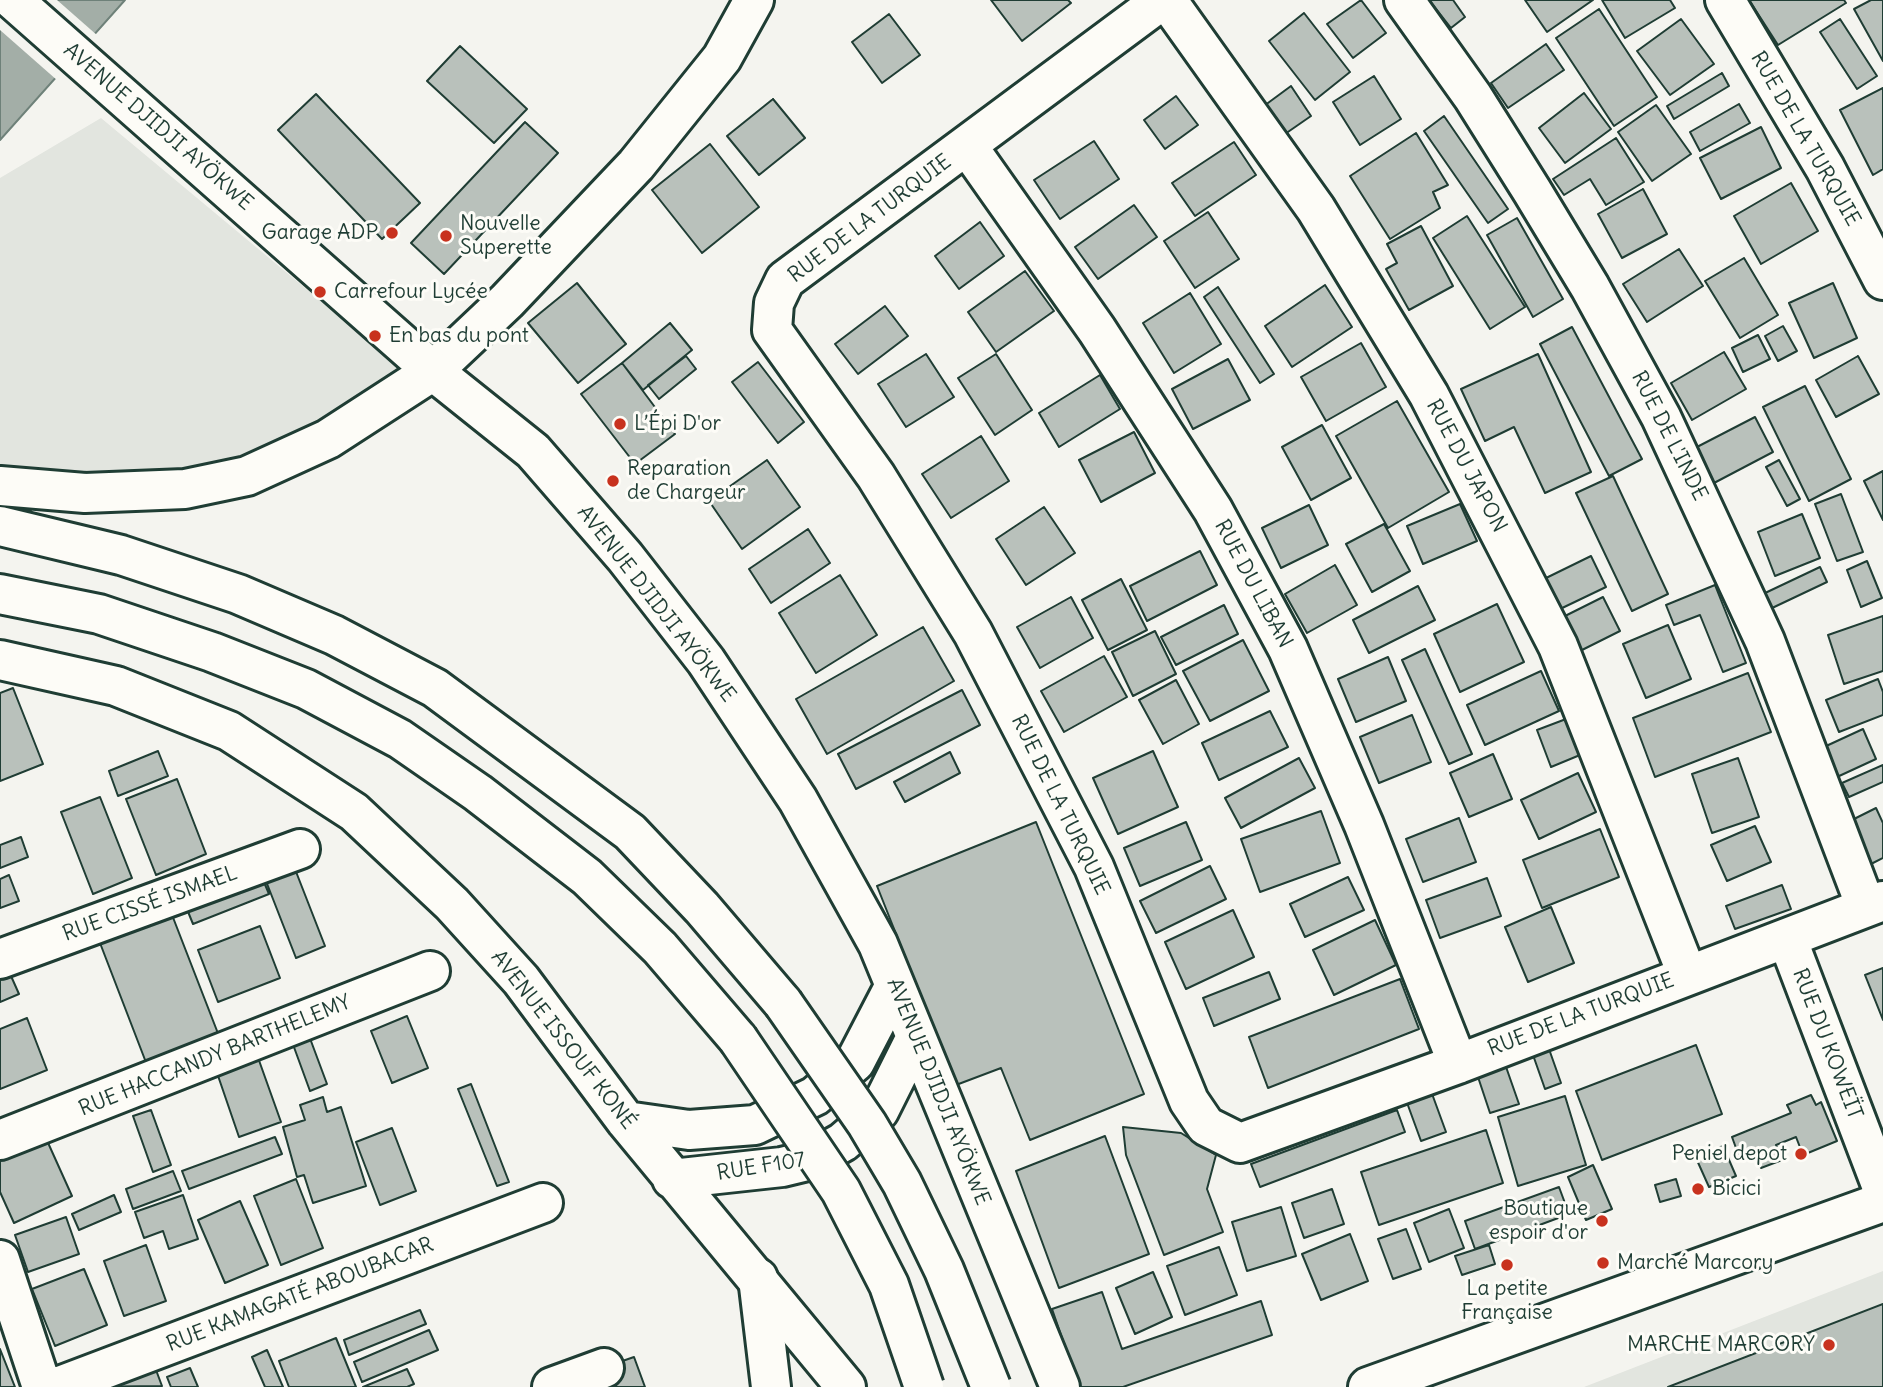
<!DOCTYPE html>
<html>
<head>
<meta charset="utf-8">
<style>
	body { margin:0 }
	canvas { display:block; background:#f4f4ef }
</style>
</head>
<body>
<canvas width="1883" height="1387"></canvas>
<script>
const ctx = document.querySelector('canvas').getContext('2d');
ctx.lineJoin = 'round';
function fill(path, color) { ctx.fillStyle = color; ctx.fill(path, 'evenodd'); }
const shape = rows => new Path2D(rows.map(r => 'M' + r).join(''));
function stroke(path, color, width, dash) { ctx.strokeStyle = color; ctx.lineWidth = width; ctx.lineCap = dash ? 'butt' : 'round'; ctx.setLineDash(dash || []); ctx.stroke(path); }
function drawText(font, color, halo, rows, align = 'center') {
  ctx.font = font + ' Delius,sans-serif'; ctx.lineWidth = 6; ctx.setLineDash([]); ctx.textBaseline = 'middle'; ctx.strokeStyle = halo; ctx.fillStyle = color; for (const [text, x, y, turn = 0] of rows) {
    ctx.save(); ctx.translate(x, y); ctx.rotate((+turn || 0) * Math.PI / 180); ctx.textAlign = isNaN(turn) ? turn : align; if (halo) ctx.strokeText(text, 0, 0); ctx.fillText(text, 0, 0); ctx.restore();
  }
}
fill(shape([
	[101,118,406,372,320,423,243,458,185,469,88,475,0,465,0,178],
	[1883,1271,1883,1387,1584,1387]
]), '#e2e5df');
const water = shape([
	[0,0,125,0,0,140,0,0]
]);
fill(water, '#a3aea7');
stroke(water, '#6e8179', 2);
fill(shape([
	[0,0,57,0,98,36,58,81,0,30]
]), '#f4f4ef');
const building = shape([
	[991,0,1068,0,1071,3,1022,41,991,0],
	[1361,0,1386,33,1353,58,1327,24,1361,0],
	[1429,0,1453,0,1465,17,1451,28,1429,0],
	[1525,0,1593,0,1547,32,1525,0],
	[1602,0,1670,0,1675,8,1625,38,1602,0],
	[1749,0,1844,0,1846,3,1778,45,1749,0],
	[1871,0,1883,0,1883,61,1854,9,1871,0],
	[1599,9,1657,97,1614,126,1556,38,1599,9],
	[1304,13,1350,72,1315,100,1269,41,1304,13],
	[889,14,920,55,882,83,852,42,889,14],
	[1681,19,1714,64,1670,95,1637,51,1681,19],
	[1840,19,1877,76,1857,89,1820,32,1840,19],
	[1546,44,1564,70,1508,108,1491,83,1546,44],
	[460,46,527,109,494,143,427,81,460,46],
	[1722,73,1729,86,1674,119,1667,106,1722,73],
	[1374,76,1401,119,1360,145,1333,102,1374,76],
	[1291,86,1311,116,1272,143,1253,114,1291,86],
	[1883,88,1883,169,1873,175,1840,110,1883,88],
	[1584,93,1611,129,1565,163,1539,128,1584,93],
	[316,94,420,203,382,239,278,130,316,94],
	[1176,96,1198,125,1165,149,1144,120,1176,96],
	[773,99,805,138,759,175,727,136,773,99],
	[1739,104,1750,123,1700,151,1690,132,1739,104],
	[1656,105,1691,154,1652,181,1618,132,1656,105],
	[1444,116,1508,209,1488,223,1424,131,1444,116],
	[525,122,558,153,444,274,411,243,525,122],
	[1761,127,1781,168,1721,199,1700,158,1761,127],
	[1416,133,1448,185,1433,192,1440,208,1390,239,1350,176,1416,133],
	[1616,138,1644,182,1606,205,1590,179,1564,195,1553,179,1616,138],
	[1094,141,1119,179,1060,219,1034,180,1094,141],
	[1234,142,1256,175,1195,216,1172,183,1234,142],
	[710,144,759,207,702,253,652,190,710,144],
	[1791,183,1818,231,1761,264,1734,216,1791,183],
	[1643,189,1667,234,1622,258,1598,214,1643,189],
	[1134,205,1157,237,1098,279,1075,247,1134,205],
	[1208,212,1239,259,1195,288,1164,241,1208,212],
	[1467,216,1525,307,1490,329,1433,238,1467,216],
	[1517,218,1563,299,1533,317,1487,235,1517,218],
	[980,222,1004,256,959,289,935,256,980,222],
	[1421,226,1453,286,1409,310,1386,269,1397,263,1387,244,1421,226],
	[1679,249,1703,286,1647,322,1623,284,1679,249],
	[1744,258,1778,315,1740,338,1705,281,1744,258],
	[1025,271,1054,311,996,352,968,312,1025,271],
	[577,283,626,344,578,383,528,323,577,283],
	[1833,283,1857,338,1814,358,1789,303,1833,283],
	[1325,285,1352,327,1292,367,1265,326,1325,285],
	[1218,287,1274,374,1260,383,1204,297,1218,287],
	[1190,293,1221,344,1174,373,1143,323,1190,293],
	[885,306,908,336,858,374,835,344,885,306],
	[670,323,692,350,643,390,622,363,670,323],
	[1783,326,1797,351,1778,361,1765,336,1783,326],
	[1572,327,1642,459,1609,476,1540,344,1572,327],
	[1758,335,1770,359,1743,372,1732,348,1758,335],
	[1361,343,1386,387,1326,421,1301,377,1361,343],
	[1724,352,1746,389,1692,420,1671,383,1724,352],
	[926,354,954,397,906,427,878,384,926,354],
	[996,354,1032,410,995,435,958,378,996,354],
	[1538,354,1591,472,1545,493,1514,427,1485,441,1461,389,1538,354],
	[686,356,696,369,659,399,648,385,686,356],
	[1858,356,1879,394,1836,417,1816,380,1858,356],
	[1228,359,1250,400,1193,429,1172,389,1228,359],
	[758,362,804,422,778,443,732,382,758,362],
	[622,363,675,434,635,464,581,394,622,363],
	[1100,375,1120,409,1059,447,1039,413,1100,375],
	[1805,386,1851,479,1809,501,1763,407,1805,386],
	[1397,401,1449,492,1388,528,1336,436,1397,401],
	[1755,417,1773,452,1714,483,1695,448,1755,417],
	[1322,425,1351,478,1311,500,1282,447,1322,425],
	[1134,432,1155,473,1101,502,1079,460,1134,432],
	[981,436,1009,481,951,518,922,474,981,436],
	[767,460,800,507,742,549,709,501,767,460],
	[1779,460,1800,499,1787,506,1766,467,1779,460],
	[1883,471,1883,520,1864,481,1883,471],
	[1613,476,1668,594,1632,611,1576,493,1613,476],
	[1841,494,1863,552,1837,561,1815,504,1841,494],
	[1460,504,1477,541,1423,564,1407,526,1460,504],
	[1309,505,1328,545,1281,568,1262,528,1309,505],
	[1044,507,1075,553,1026,585,996,539,1044,507],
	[1802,514,1820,558,1775,576,1758,532,1802,514],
	[1384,524,1410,571,1372,592,1346,544,1384,524],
	[808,529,830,563,771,603,749,569,808,529],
	[1200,551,1217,585,1147,621,1130,586,1200,551],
	[1591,556,1606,587,1558,610,1544,579,1591,556],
	[1867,561,1882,598,1861,607,1847,570,1867,561],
	[1335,565,1357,605,1307,633,1285,594,1335,565],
	[1820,567,1827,582,1770,609,1763,594,1820,567],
	[840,575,877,635,816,673,779,613,840,575],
	[1121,579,1147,630,1108,650,1082,600,1121,579],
	[1715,585,1746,663,1723,672,1700,615,1674,625,1666,605,1715,585],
	[1418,586,1435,620,1369,653,1353,620,1418,586],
	[1071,597,1093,638,1040,668,1017,627,1071,597],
	[1603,597,1620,631,1580,651,1563,617,1603,597],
	[1497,604,1524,662,1460,692,1434,634,1497,604],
	[1224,605,1238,634,1176,665,1161,637,1224,605],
	[1883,616,1883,671,1844,684,1828,635,1883,616],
	[1668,625,1691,679,1646,698,1623,644,1668,625],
	[923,627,954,681,827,754,796,699,923,627],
	[1155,631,1176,674,1133,696,1112,652,1155,631],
	[1243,640,1269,691,1210,721,1183,671,1243,640],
	[1425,649,1472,754,1449,764,1402,660,1425,649],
	[1104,656,1127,697,1064,732,1041,691,1104,656],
	[1388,657,1406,701,1356,722,1338,679,1388,657],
	[1541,671,1559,711,1485,745,1467,705,1541,671],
	[1748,673,1771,732,1655,777,1633,718,1748,673],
	[1878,679,1883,692,1883,715,1839,732,1826,700,1878,679],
	[1176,680,1199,724,1163,744,1139,700,1176,680],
	[13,688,43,764,0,781,0,693,13,688],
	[962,690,980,725,856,789,838,754,962,690],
	[1270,711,1288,747,1219,780,1202,743,1270,711],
	[1412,715,1431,762,1379,783,1360,737,1412,715],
	[1566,719,1580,755,1551,767,1537,730,1566,719],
	[1863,729,1876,759,1837,777,1824,747,1863,729],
	[158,751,168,776,118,796,109,771,158,751],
	[1153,751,1178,807,1118,834,1093,778,1153,751],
	[950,752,960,773,905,802,894,782,950,752],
	[1493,754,1512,799,1469,817,1450,773,1493,754],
	[1299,758,1315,788,1241,828,1225,798,1299,758],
	[1738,758,1759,817,1712,833,1692,774,1738,758],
	[1883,765,1883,782,1849,797,1842,783,1883,765],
	[1578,773,1596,812,1539,839,1521,800,1578,773],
	[177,779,206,854,156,875,126,799,177,779],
	[100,797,132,878,93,894,61,812,100,797],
	[1876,808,1883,823,1883,858,1871,864,1850,821,1876,808],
	[1321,811,1340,863,1260,892,1241,839,1321,811],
	[1459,818,1476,862,1423,882,1406,839,1459,818],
	[1036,822,1144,1094,1030,1140,1001,1068,956,1085,877,886,1036,822],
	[1186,822,1202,860,1140,886,1124,848,1186,822],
	[1755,826,1771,862,1727,881,1711,845,1755,826],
	[1600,829,1619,877,1542,908,1523,860,1600,829],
	[21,837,28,857,0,868,0,845,21,837],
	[293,864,325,946,296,958,264,876,293,864],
	[1210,866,1226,899,1156,933,1140,901,1210,866],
	[258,868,269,894,193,924,182,897,258,868],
	[9,875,19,901,0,908,0,879,9,875],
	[1348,877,1364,910,1305,937,1290,904,1348,877],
	[1487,878,1501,916,1440,938,1426,900,1487,878],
	[1782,885,1791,909,1735,929,1726,906,1782,885],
	[167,902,219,1036,147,1065,95,930,167,902],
	[1551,907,1574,963,1528,982,1505,927,1551,907],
	[1233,910,1254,957,1186,989,1165,942,1233,910],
	[1375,920,1396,965,1334,995,1313,950,1375,920],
	[260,926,280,978,218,1002,198,950,260,926],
	[7,967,19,994,0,1002,0,969,7,967],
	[1883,968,1883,1020,1865,975,1883,968],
	[1269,972,1280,999,1214,1026,1203,998,1269,972],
	[1400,979,1419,1029,1268,1088,1249,1037,1400,979],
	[407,1016,428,1068,392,1083,371,1031,407,1016],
	[27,1018,47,1070,0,1089,0,1029,27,1018],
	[308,1033,327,1084,310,1091,291,1039,308,1033],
	[1696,1045,1722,1114,1602,1160,1576,1091,1696,1045],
	[1549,1049,1561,1083,1545,1089,1533,1055,1549,1049],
	[256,1052,281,1122,239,1137,215,1067,256,1052],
	[1505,1064,1519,1104,1490,1113,1477,1074,1505,1064],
	[471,1084,509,1182,497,1186,458,1089,471,1084],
	[1431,1091,1446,1132,1421,1141,1406,1100,1431,1091],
	[1811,1095,1816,1105,1821,1102,1837,1141,1803,1155,1796,1137,1776,1145,1782,1160,1761,1168,1755,1153,1740,1159,1732,1137,1791,1113,1787,1105,1811,1095],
	[1565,1096,1586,1165,1518,1186,1498,1117,1565,1096],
	[323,1097,327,1112,341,1107,366,1186,313,1203,304,1175,297,1177,283,1127,305,1120,300,1105,323,1097],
	[151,1110,171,1165,153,1172,133,1116,151,1110],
	[1397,1110,1405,1132,1260,1187,1251,1164,1397,1110],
	[40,1125,72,1196,14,1223,0,1192,0,1143,40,1125],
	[1123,1127,1181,1133,1216,1155,1207,1189,1223,1232,1164,1255,1126,1155,1123,1127],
	[392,1128,416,1191,380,1205,356,1142,392,1128],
	[1486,1130,1503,1183,1379,1225,1361,1172,1486,1130],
	[1105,1136,1149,1254,1059,1288,1016,1171,1105,1136],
	[275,1137,282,1154,189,1189,182,1171,275,1137],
	[1723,1146,1736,1176,1709,1187,1696,1158,1723,1146],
	[1593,1165,1612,1209,1586,1220,1568,1177,1593,1165],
	[173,1171,181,1191,133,1209,126,1189,173,1171],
	[296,1179,323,1248,281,1265,254,1196,296,1179],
	[1676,1179,1681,1196,1660,1202,1655,1185,1676,1179],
	[1559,1187,1569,1214,1475,1249,1465,1221,1559,1187],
	[1332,1189,1344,1224,1304,1238,1292,1203,1332,1189],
	[114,1195,121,1212,79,1230,72,1214,114,1195],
	[183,1195,198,1239,169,1249,163,1231,144,1238,135,1212,183,1195],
	[240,1201,268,1265,225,1283,198,1220,240,1201],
	[1281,1207,1296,1256,1247,1271,1232,1222,1281,1207],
	[1449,1209,1464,1248,1429,1262,1414,1223,1449,1209],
	[66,1217,79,1254,28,1272,15,1235,66,1217],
	[1406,1229,1421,1269,1393,1279,1378,1239,1406,1229],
	[1350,1234,1368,1281,1321,1300,1302,1254,1350,1234],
	[146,1245,166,1301,124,1316,104,1261,146,1245],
	[1489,1245,1495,1264,1462,1275,1455,1256,1489,1245],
	[1219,1247,1237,1295,1185,1315,1167,1266,1219,1247],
	[84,1269,107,1325,55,1346,32,1289,84,1269],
	[1153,1272,1172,1317,1135,1334,1116,1288,1153,1272],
	[1102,1292,1122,1349,1261,1301,1272,1335,1123,1387,1079,1387,1052,1309,1102,1292],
	[1883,1304,1883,1387,1668,1387,1883,1304],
	[420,1310,426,1324,349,1355,344,1340,420,1310],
	[429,1330,438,1350,362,1382,354,1362,429,1330],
	[336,1338,356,1387,289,1387,279,1361,336,1338],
	[0,1349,15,1387,0,1387,0,1349],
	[267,1350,283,1387,265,1387,252,1357,267,1350],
	[150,1354,162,1386,74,1387,150,1354],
	[634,1357,645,1387,612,1387,605,1367,634,1357],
	[190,1368,198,1387,171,1387,167,1377,190,1368],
	[407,1369,414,1384,407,1387,363,1387,407,1369]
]);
fill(building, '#b9c1bb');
stroke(building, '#1f3d34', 2);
const street = shape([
	[1162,0,785,280,774,303,772,330,876,476,973,633,1094,867,1189,1101,1206,1126,1240,1143,1458,1064,1883,901],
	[1167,0,1316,209,1429,395,1558,646,1687,974],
	[1404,0,1473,97,1532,191,1590,287,1661,417,1765,641,1866,907],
	[1725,0,1825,168,1883,280],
	[968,147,1097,330,1213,510,1288,649,1364,825,1458,1064],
	[433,371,507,301,636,165,722,58,754,0],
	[1787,938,1883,1190],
	[0,959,300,849],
	[0,1140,430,971],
	[0,1260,42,1387],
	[758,1278,771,1387],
	[57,1387,543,1203],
	[552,1387,604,1368]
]);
const secondary = shape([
	[13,0,433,371,533,451,625,557,706,661,798,800,878,944,1060,1387],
	[0,660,116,686,229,731,354,812,452,904,521,980,626,1121,846,1387],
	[626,1121,689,1130,755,1125,815,1096,855,1062,894,987],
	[672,1179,782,1167,811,1160,843,1142,879,1111,915,1039],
	[1368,1387,1883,1202]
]);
const highway = shape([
	[0,486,85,493,185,489,247,476,328,439,433,371],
	[0,526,121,555,238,594,334,635,435,688,630,832,702,908,783,1003],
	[0,594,99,614,212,652,306,689,400,739,478,793,587,877,660,948,738,1039]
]);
stroke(street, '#1f3d34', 44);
stroke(secondary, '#1f3d34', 44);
stroke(highway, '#1f3d34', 44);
stroke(street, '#fdfcf7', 38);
stroke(secondary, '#fdfcf7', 38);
stroke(highway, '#fdfcf7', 38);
const highwayBridge = shape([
	[783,1003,867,1124,902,1183,944,1270,991,1387],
	[738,1039,841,1191,889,1285,924,1387]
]);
stroke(highwayBridge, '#1f3d34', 44, []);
stroke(highwayBridge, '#fdfcf7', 38);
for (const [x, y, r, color] of [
	[392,233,7,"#c8321e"],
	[446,236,7,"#c8321e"],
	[320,292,7,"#c8321e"],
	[375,336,7,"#c8321e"],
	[620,424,7,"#c8321e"],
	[613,481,7,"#c8321e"],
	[1801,1154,7,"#c8321e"],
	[1698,1189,7,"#c8321e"],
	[1602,1221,7,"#c8321e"],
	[1603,1263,7,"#c8321e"],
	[1507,1265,7,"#c8321e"],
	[1829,1345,7,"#c8321e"]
]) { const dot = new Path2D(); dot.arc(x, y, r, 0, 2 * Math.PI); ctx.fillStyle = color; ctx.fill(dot); stroke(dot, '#fdfcf7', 2.5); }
drawText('21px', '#1f3d34', '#fdfcf7', [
	["AVENUE DJIDJI AYÖKWE",158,127,41],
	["RUE DE LA TURQUIE",1805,139,60],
	["RUE DE LA TURQUIE",870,219,-37],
	["RUE DE L'INDE",1669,436,63],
	["RUE DU JAPON",1466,466,62],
	["RUE DU LIBAN",1253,584,62],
	["AVENUE DJIDJI AYÖKWE",656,604,52],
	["RUE DE LA TURQUIE",1060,805,64],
	["RUE CISSÉ ISMAEL",150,904,-20],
	["RUE DE LA TURQUIE",1581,1015,-21],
	["AVENUE ISSOUF KONÉ",563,1040,52],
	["RUE DU KOWEÏT",1827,1044,69],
	["RUE HACCANDY BARTHELEMY",215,1056,-22],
	["AVENUE DJIDJI AYÖKWE",938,1092,68],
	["RUE F107",761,1167,-9],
	["RUE KAMAGATÉ ABOUBACAR",300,1295,-21]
]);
drawText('21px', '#1f3d34', '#fdfcf7', [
	["Nouvelle",460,224],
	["Superette",460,248],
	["Garage ADP",378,233,"right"],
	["Carrefour Lycée",334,292],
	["En bas du pont",389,336],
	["L’Épi D'or",634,424],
	["Reparation",627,469],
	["de Chargeur",627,493],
	["Peniel depot",1787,1154,"right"],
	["Bicici",1712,1189],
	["Boutique",1588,1209,"right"],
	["espoir d'or",1588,1233,"right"],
	["Marché Marcory",1617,1263],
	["La petite",1507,1289,"center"],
	["Française",1507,1313,"center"],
	["MARCHE MARCORY",1815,1345,"right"]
], 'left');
</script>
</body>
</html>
